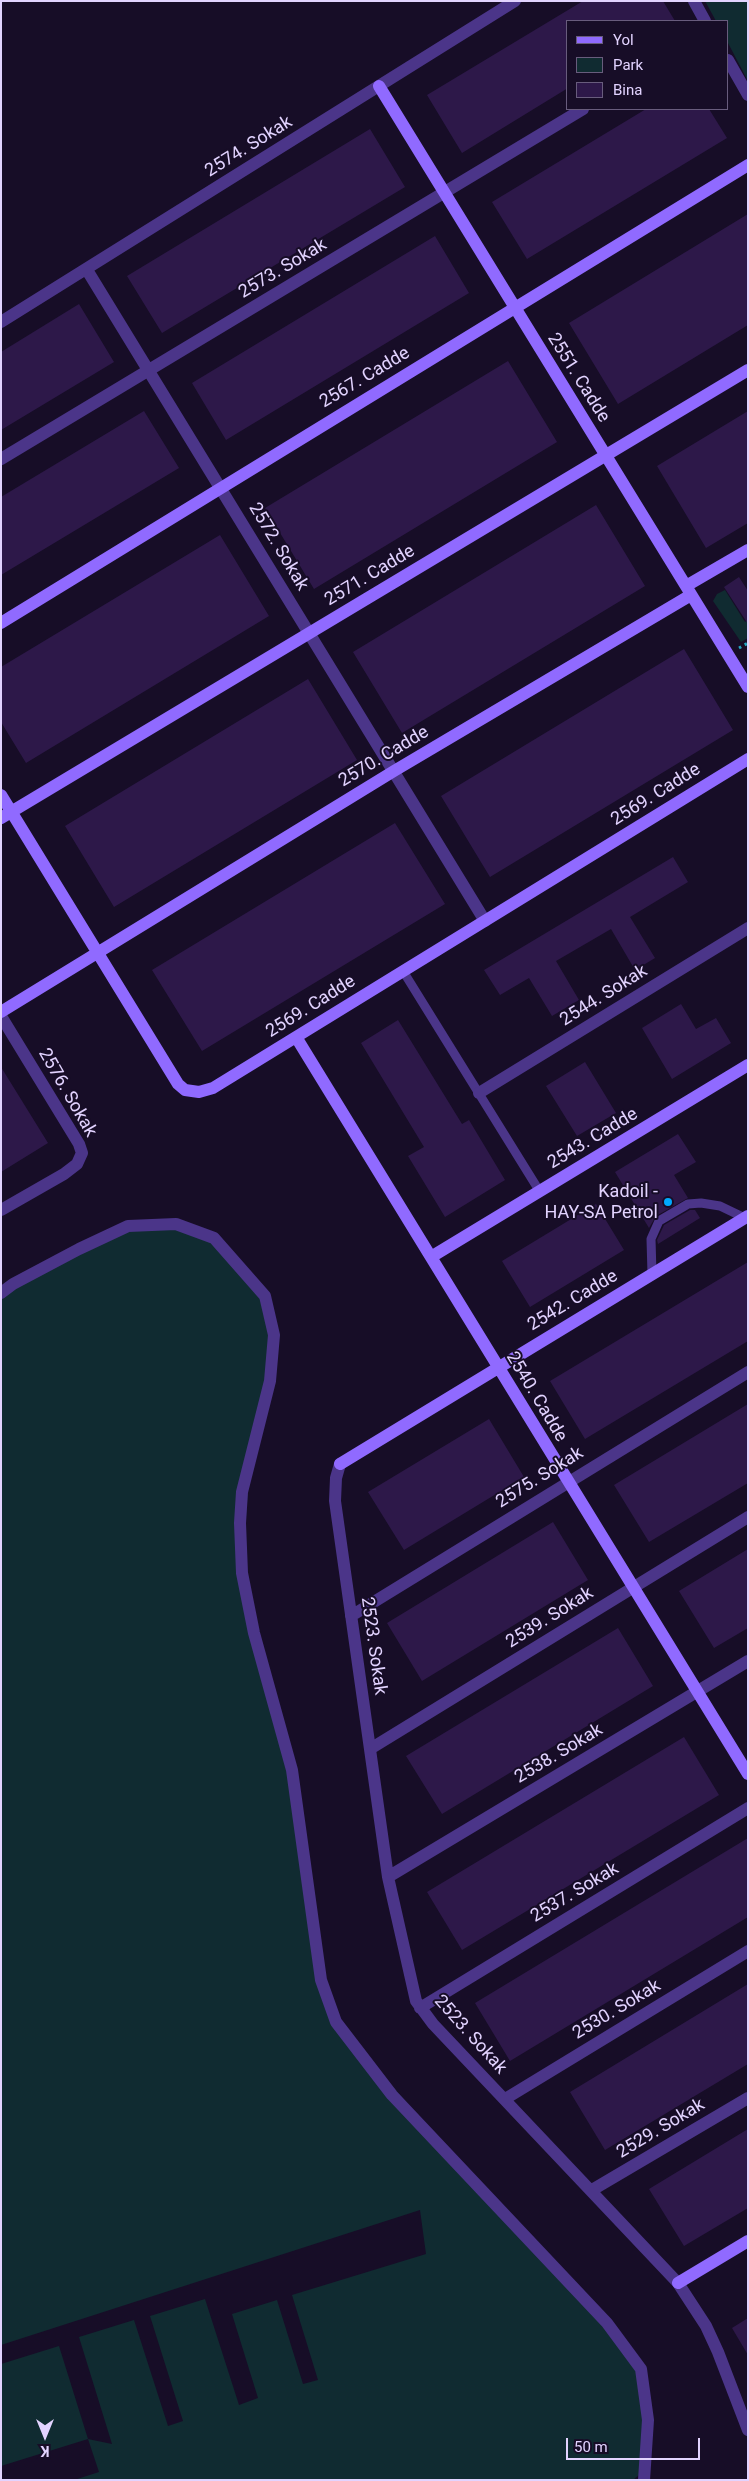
<!DOCTYPE html>
<html>
<head>
<meta charset="utf-8">
<style>
	body { margin:0 }
	#map { position:relative; width:749px; height:2481px; overflow:hidden; background:#170d27; font-family:Roboto,sans-serif }
	canvas { display:block }
	.frame { position:absolute; inset:0; border:2px solid #e2d3ff; pointer-events:none }
	.legend { position:absolute; left:566px; top:20px; width:162px; height:90px; box-sizing:border-box; background:#170d27; border:1px solid #685c7d; margin:0; padding:6px 9px; list-style:none; font-size:15px; color:#e2d3ff }
	.legend li { display:flex; align-items:center; gap:10px; height:25px }
	.legend b { width:25px; border:1px solid #685c7d }
	.north { position:absolute; left:20px; top:2411px; width:50px; height:50px; -webkit-text-stroke:4px #170d27; paint-order:stroke; rotate:180deg; font-size:14px; font-weight:700; line-height:20px; text-align:center; color:#e2d3ff }
	.north::after { content:''; display:block; margin:auto; width:18px; height:22px; background:#e2d3ff; clip-path:polygon(50% 0,100% 100%,50% 72%,0 100%) }
	.scale { position:absolute; left:566px; top:2438px; width:134px; height:22px; box-sizing:border-box; border:2px solid #e2d3ff; border-top:0; padding-left:6px; font-size:15px; line-height:18px; white-space:nowrap; color:#e2d3ff; -webkit-text-stroke:4px #170d27; paint-order:stroke }
</style>
</head>
<body>
<div id="map">
<canvas width="749" height="2481"></canvas>
<div class="frame"></div>
<ul class="legend">
<li><b style="height:6px;background:#906aff"></b>Yol</li>
<li><b style="height:14px;background:#102b31"></b>Park</li>
<li><b style="height:14px;background:#2d1849"></b>Bina</li>
</ul>
<div class="north">K</div>
<div class="scale">50 m</div>
</div>
<script>
const ctx = document.querySelector('canvas').getContext('2d');
ctx.lineJoin = 'round';
function fill(path, color) { ctx.fillStyle = color; ctx.fill(path, 'evenodd'); }
const shape = rows => new Path2D(rows.map(r => 'M' + r).join(''));
function stroke(path, color, width, dash) { ctx.strokeStyle = color; ctx.lineWidth = width; ctx.lineCap = dash ? 'butt' : 'round'; ctx.setLineDash(dash || []); ctx.stroke(path); }
function drawText(font, color, halo, rows, align = 'center') {
  ctx.font = font + ' Roboto,sans-serif'; ctx.lineWidth = 4; ctx.setLineDash([]); ctx.textBaseline = 'middle'; ctx.strokeStyle = halo; ctx.fillStyle = color; for (const [text, x, y, turn = 0] of rows) {
    ctx.save(); ctx.translate(x, y); ctx.rotate((+turn || 0) * Math.PI / 180); ctx.textAlign = isNaN(turn) ? turn : align; if (halo) ctx.strokeText(text, 0, 0); ctx.fillText(text, 0, 0); ctx.restore();
  }
}
fill(shape([
	[705,1,748,1,748,81,728,43,728,21,716,21],
	[725,590,745,622,748,620,748,638,741,642,713,601,717,594],
	[176,1224,214,1238,265,1296,274,1335,251,1449,242,1573,292,1770,310,1913,336,2022,641,2369,645,2470,633,2480,74,2480,99,2472,88,2439,1,2466,1,2364,59,2346,88,2439,112,2444,79,2337,134,2320,168,2426,183,2421,150,2316,205,2299,239,2405,258,2398,232,2314,277,2300,303,2384,318,2380,292,2295,426,2254,420,2210,1,2345,1,1293,128,1226]
]), '#102b31');
fill(shape([
	[583,1,663,1,675,21,568,21,568,88,462,153,427,95],
	[646,109,709,109,727,138,527,259,492,202],
	[370,129,405,187,162,333,127,276],
	[748,214,748,325,618,404,569,323],
	[435,236,469,293,226,440,192,383],
	[79,304,114,362,1,430,1,352],
	[508,361,557,442,314,589,265,508],
	[144,411,179,468,1,575,1,497],
	[748,411,748,523,706,548,657,466],
	[596,505,645,586,402,733,353,652],
	[220,535,269,616,26,763,1,722,1,667],
	[739,577,748,591,748,624,724,587],
	[684,649,733,730,490,877,441,796],
	[308,679,357,760,114,907,65,826],
	[395,823,445,904,202,1051,152,970],
	[673,857,688,882,630,917,655,958,635,970,611,929,556,961,579,1000,552,1016,529,978,500,995,484,970],
	[681,1004,696,1029,716,1018,731,1043,672,1079,642,1028],
	[398,1020,462,1124,469,1120,505,1180,445,1217,408,1156,424,1147,361,1043],
	[585,1062,616,1113,577,1136,546,1086],
	[1,1067,48,1143,1,1172],
	[678,1134,696,1162,674,1175,688,1198,656,1216,649,1228,615,1172],
	[596,1204,624,1250,530,1307,502,1261],
	[690,1210,695,1210,700,1218,658,1244,657,1240,664,1225],
	[748,1262,748,1341,585,1439,550,1381],
	[748,1404,748,1483,649,1542,614,1485],
	[489,1419,524,1477,404,1550,368,1492],
	[553,1522,588,1580,422,1681,387,1623],
	[748,1549,748,1628,714,1648,679,1591],
	[618,1628,653,1686,442,1814,406,1756],
	[684,1737,719,1795,462,1950,427,1892],
	[748,1838,748,1917,510,2061,475,2003],
	[748,1984,748,2064,605,2150,570,2092],
	[748,2129,748,2208,684,2246,649,2189],
	[748,2318,748,2355,732,2328]
]), '#2d1849');
stroke(shape([
	[739,648,748,643]
]), '#25a6c0', 3, [2.5, 4]);
stroke(shape([
	[403,971,540,1192],
	[652,1274,651,1239,659,1221,688,1204,701,1203,720,1206,745,1218]
]), '#4b3589', 9);
stroke(shape([
	[694,1,705,21],
	[728,60,748,95],
	[87,270,485,921],
	[1,322,515,1],
	[1,459,583,109],
	[1,1016,79,1144,82,1153,77,1164,64,1174,1,1210],
	[479,1093,748,928],
	[1,1293,13,1284,79,1249,128,1226,176,1224,214,1238,265,1296,274,1335,270,1381,242,1492,240,1523,242,1573,254,1633,292,1770,321,1980,336,2022,392,2095,607,2323,641,2369,648,2420,644,2480],
	[340,1464,336,1478,335,1501,388,1877,416,2001,433,2024,678,2283,706,2326,718,2352,748,2430],
	[351,1616,748,1372],
	[370,1749,748,1517],
	[388,1877,748,1661],
	[420,2008,748,1808],
	[505,2099,748,1951],
	[592,2190,748,2098]
]), '#4b3589', 12);
stroke(shape([
	[379,86,748,687],
	[686,586,748,550],
	[1,623,748,165],
	[1,795,178,1084,185,1090,199,1092,213,1088,748,759],
	[1,818,748,370],
	[1,1012,394,771,691,595],
	[296,1037,748,1774],
	[431,1257,748,1065],
	[340,1464,748,1216],
	[678,2283,748,2241]
]), '#906aff', 12);
for (const [x, y, r, color] of [
	[668,1202,5,"#00aafe"]
]) { const dot = new Path2D(); dot.arc(x, y, r, 0, 2 * Math.PI); ctx.fillStyle = color; ctx.fill(dot); stroke(dot, '#170d27', 2); }
drawText('18px', '#e2d3ff', '#170d27', [
	["2574. Sokak",249,147,-32],
	["2573. Sokak",283,269,-31],
	["2567. Cadde",365,378,-31],
	["2551. Cadde",578,378,58],
	["2572. Sokak",278,547,59],
	["2571. Cadde",370,576,-31],
	["2570. Cadde",384,757,-31],
	["2569. Cadde",656,795,-32],
	["2544. Sokak",604,996,-32],
	["2569. Cadde",311,1007,-32],
	["2576. Sokak",67,1093,60],
	["2543. Cadde",593,1139,-31],
	["2542. Cadde",573,1301,-31],
	["2540. Cadde",536,1397,59],
	["2575. Sokak",540,1478,-32],
	["2539. Sokak",550,1618,-32],
	["2523. Sokak",373,1646,82],
	["2538. Sokak",559,1754,-31],
	["2537. Sokak",575,1893,-31],
	["2530. Sokak",617,2010,-31],
	["2523. Sokak",470,2035,48],
	["2529. Sokak",661,2129,-31]
]);
drawText('18px', '#e2d3ff', '#170d27', [
	["Kadoil -",658,1192],
	["HAY-SA Petrol",658,1213]
], 'right');
</script>
</body>
</html>
